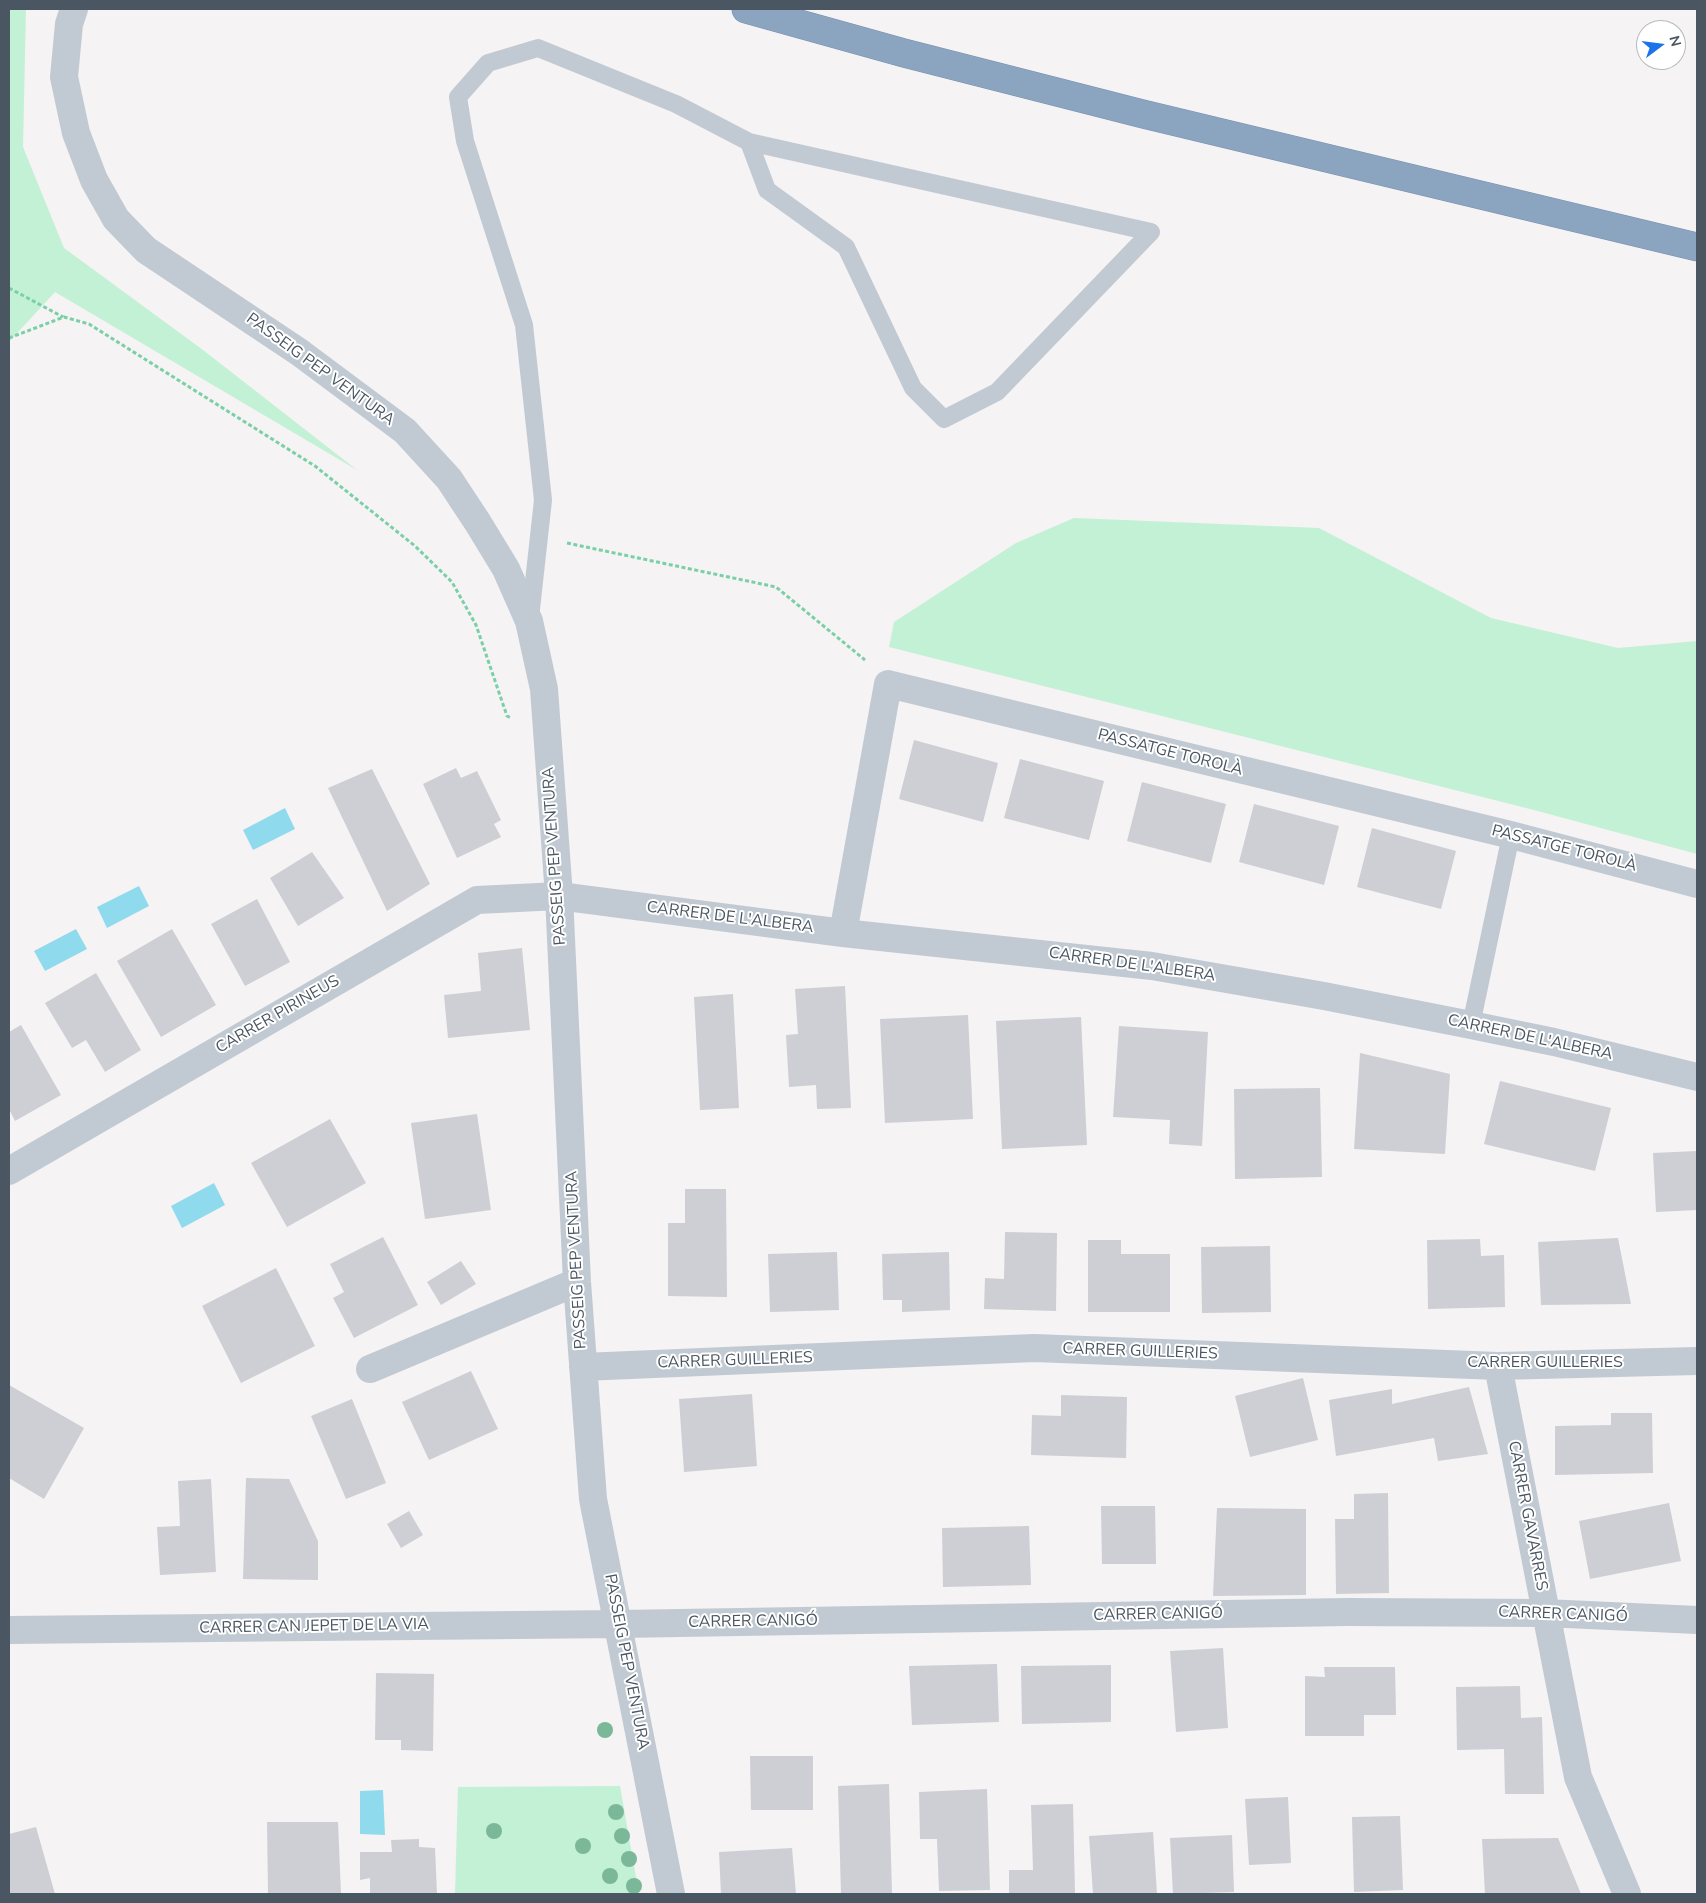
<!DOCTYPE html>
<html>
<head>
<meta charset="utf-8">
<style>
	body { margin:0 }
	#map { position:relative; width:1706px; height:1903px; overflow:hidden; background:#f5f3f3; font-family:"Nunito Sans",sans-serif }
	canvas { display:block }
	.frame { position:absolute; inset:0; border:10px solid #4a5661; pointer-events:none }
	.north { position:absolute; left:1636px; top:20px; width:50px; height:50px; box-sizing:border-box; background:#fff; border:1px solid #b7bbc0; border-radius:50%; rotate:75deg; font-size:14px; font-weight:700; line-height:20px; text-align:center; color:#4a5661 }
	.north::after { content:''; display:block; margin:auto; width:18px; height:22px; background:#1a73e8; clip-path:polygon(50% 0,100% 100%,50% 72%,0 100%) }
</style>
</head>
<body>
<div id="map">
<canvas width="1706" height="1903"></canvas>
<div class="frame"></div>
<div class="north">N</div>
</div>
<script>
const ctx = document.querySelector('canvas').getContext('2d');
ctx.lineJoin = 'round';
function fill(path, color) { ctx.fillStyle = color; ctx.fill(path, 'evenodd'); }
const shape = rows => new Path2D(rows.map(r => 'M' + r).join(''));
function stroke(path, color, width, dash) { ctx.strokeStyle = color; ctx.lineWidth = width; ctx.lineCap = dash ? 'butt' : 'round'; ctx.setLineDash(dash || []); ctx.stroke(path); }
function drawText(font, color, halo, rows, align = 'center') {
  ctx.font = font + ' "Nunito Sans",sans-serif'; ctx.lineWidth = 4; ctx.setLineDash([]); ctx.textBaseline = 'middle'; ctx.strokeStyle = halo; ctx.fillStyle = color; for (const [text, x, y, turn = 0] of rows) {
    ctx.save(); ctx.translate(x, y); ctx.rotate((+turn || 0) * Math.PI / 180); ctx.textAlign = isNaN(turn) ? turn : align; if (halo) ctx.strokeText(text, 0, 0); ctx.fillText(text, 0, 0); ctx.restore();
  }
}
fill(shape([
	[9,9,26,9,23,147,64,248,203,350,357,470,55,292,9,342],
	[1074,518,1319,528,1491,618,1618,648,1697,641,1697,854,1534,810,889,647,894,622,1016,543],
	[620,1786,639,1894,455,1894,458,1787]
]), '#c3f1d5');
fill(shape([
	[285,808,295,829,253,850,243,830],
	[139,886,149,906,107,928,97,907],
	[76,929,87,949,45,971,34,951],
	[214,1183,225,1205,182,1228,171,1206],
	[383,1790,385,1835,360,1834,360,1791]
]), '#90daee');
fill(shape([
	[914,740,998,763,983,822,899,799],
	[1020,759,1104,781,1089,840,1004,818],
	[456,768,461,778,477,771,501,820,494,824,501,837,457,858,423,784],
	[372,769,430,884,387,911,328,788],
	[1142,782,1226,804,1211,863,1127,841],
	[1254,804,1339,826,1324,885,1239,862],
	[1372,828,1456,851,1441,909,1357,887],
	[312,852,344,898,298,926,270,878],
	[257,899,290,962,245,986,211,924],
	[172,929,216,1005,161,1037,117,961],
	[522,948,530,1030,448,1038,444,995,481,991,478,953],
	[96,973,141,1050,105,1072,86,1040,72,1048,45,1003],
	[845,986,851,1108,817,1109,816,1085,789,1087,786,1035,798,1034,795,989],
	[733,994,739,1108,700,1110,694,997],
	[968,1015,973,1119,885,1123,880,1019],
	[1081,1017,1087,1145,1002,1149,996,1021],
	[21,1025,61,1095,15,1121,9,1109,9,1032],
	[1119,1026,1208,1032,1202,1146,1169,1144,1170,1120,1113,1117],
	[1360,1053,1450,1074,1445,1154,1354,1149],
	[1500,1081,1611,1108,1595,1171,1484,1144],
	[1320,1088,1322,1177,1235,1179,1234,1089],
	[477,1114,491,1210,425,1219,411,1123],
	[330,1119,366,1183,287,1227,251,1163],
	[1697,1151,1697,1210,1656,1212,1653,1153],
	[685,1189,726,1189,727,1297,668,1296,668,1223,685,1223],
	[1005,1232,1057,1233,1056,1311,984,1309,985,1278,1004,1279],
	[383,1237,418,1305,354,1338,333,1298,344,1292,330,1264],
	[1618,1238,1631,1304,1541,1305,1538,1242],
	[1480,1239,1481,1256,1504,1255,1505,1307,1428,1309,1427,1240],
	[1088,1240,1121,1240,1121,1254,1170,1254,1170,1312,1088,1312],
	[1270,1246,1271,1312,1202,1313,1201,1247],
	[837,1252,839,1310,770,1312,768,1254],
	[949,1252,950,1310,902,1312,902,1300,883,1300,882,1254],
	[461,1261,476,1284,441,1305,427,1282],
	[276,1268,315,1346,241,1383,202,1306],
	[471,1371,498,1429,429,1460,402,1402],
	[1303,1378,1318,1440,1250,1457,1235,1396],
	[9,1385,84,1428,44,1499,9,1478],
	[1469,1387,1488,1454,1438,1461,1434,1438,1336,1456,1329,1400,1392,1389,1392,1404],
	[752,1394,757,1466,684,1472,679,1399],
	[1061,1395,1127,1397,1126,1458,1031,1455,1032,1415,1061,1416],
	[352,1399,386,1483,346,1499,311,1416],
	[1611,1413,1652,1413,1653,1473,1555,1475,1555,1426,1611,1425],
	[246,1478,289,1479,318,1541,318,1580,243,1579],
	[211,1479,216,1572,160,1575,157,1527,180,1526,178,1481],
	[1388,1493,1389,1593,1336,1594,1335,1519,1354,1519,1354,1494],
	[1669,1503,1681,1561,1590,1579,1579,1521],
	[1101,1506,1155,1506,1156,1564,1102,1564],
	[1217,1508,1306,1509,1306,1595,1213,1596],
	[409,1511,423,1535,401,1548,387,1524],
	[1029,1526,1031,1585,943,1587,942,1528],
	[1223,1648,1228,1728,1176,1732,1170,1651],
	[997,1664,999,1722,912,1725,909,1666],
	[1111,1665,1111,1722,1022,1724,1021,1666],
	[1324,1667,1395,1667,1396,1715,1364,1715,1364,1736,1305,1736,1305,1676,1325,1677],
	[376,1673,434,1674,433,1751,401,1750,401,1740,375,1740],
	[1520,1686,1521,1718,1542,1717,1544,1794,1505,1794,1504,1749,1457,1750,1456,1687],
	[750,1756,813,1756,813,1810,751,1810],
	[889,1784,892,1894,841,1894,838,1786],
	[987,1789,990,1890,939,1891,937,1839,920,1839,919,1792],
	[1288,1797,1291,1863,1249,1865,1245,1799],
	[1073,1804,1075,1894,1009,1894,1009,1870,1033,1870,1031,1805],
	[1400,1816,1403,1890,1354,1892,1352,1817],
	[267,1822,338,1822,341,1894,268,1894],
	[36,1827,55,1894,9,1894,9,1834],
	[1153,1832,1157,1894,1093,1894,1089,1836],
	[1232,1835,1234,1892,1173,1894,1170,1838],
	[1558,1838,1581,1894,1485,1894,1482,1839],
	[419,1839,419,1847,435,1848,437,1894,370,1894,370,1878,360,1880,360,1852,392,1852,391,1840],
	[792,1848,796,1894,721,1894,719,1852]
]), '#cdcfd5');
const highway = shape([
	[746,9,904,53,1143,114,1697,247]
]);
stroke(highway, '#7690ad', 29);
stroke(shape([
	[9,288,63,317],
	[9,338,64,317,89,324,315,466,415,546,452,582,476,625,507,716,511,718],
	[567,543,776,587,865,660]
]), '#7ad0a6', 3, [4, 2.5]);
stroke(shape([
	[530,618,543,500,524,325,465,141,458,97,488,63,538,48,676,104,749,142,1151,232,997,392,944,419,913,388,846,247,767,190,749,142],
	[1471,1025,1511,835]
]), '#c1cad2', 18);
stroke(shape([
	[74,9,69,24,64,77,76,133,94,180,116,219,146,250,299,352,405,431,449,479,478,523,506,569,529,621,544,689,559,896,577,1282,593,1499,671,1894],
	[843,933,888,684,1511,835,1697,884],
	[9,1171,477,900,559,896,843,933,1152,966,1324,996,1471,1025,1554,1042,1697,1077],
	[1498,1366,1578,1777,1627,1894],
	[583,1367,1034,1348,1498,1366,1697,1361],
	[370,1369,577,1282],
	[9,1630,619,1624,1347,1612,1545,1613,1697,1620]
]), '#c1cad2', 28);
stroke(highway, '#8ba5c1', 28);
ctx.fillStyle = '#7bb799';
for (const [x, y] of [
	[605,1730],
	[616,1812],
	[494,1831],
	[622,1836],
	[583,1846],
	[629,1859],
	[610,1876],
	[634,1886]
]) { ctx.beginPath(); ctx.arc(x, y, 8, 0, 2 * Math.PI); ctx.fill(); }
drawText('16px', '#4a5661', '#fff', [
	["PASSEIG PEP VENTURA",320,370,36],
	["PASSATGE TOROLÀ",1170,753,14],
	["PASSATGE TOROLÀ",1564,849,14],
	["PASSEIG PEP VENTURA",555,856,-94],
	["CARRER DE L'ALBERA",730,918,7],
	["CARRER DE L'ALBERA",1132,965,8],
	["CARRER PIRINEUS",278,1015,-30],
	["CARRER DE L'ALBERA",1530,1038,12],
	["PASSEIG PEP VENTURA",577,1260,-93],
	["CARRER GUILLERIES",1140,1352,2],
	["CARRER GUILLERIES",735,1361,-2],
	["CARRER GUILLERIES",1545,1363],
	["CARRER GAVARRES",1527,1516,79],
	["CARRER CANIGÓ",1158,1615,-1],
	["CARRER CANIGÓ",1563,1615,2],
	["CARRER CANIGÓ",753,1622,-1],
	["CARRER CAN JEPET DE LA VIA",314,1627,-1],
	["PASSEIG PEP VENTURA",626,1662,79]
]);
</script>
</body>
</html>
